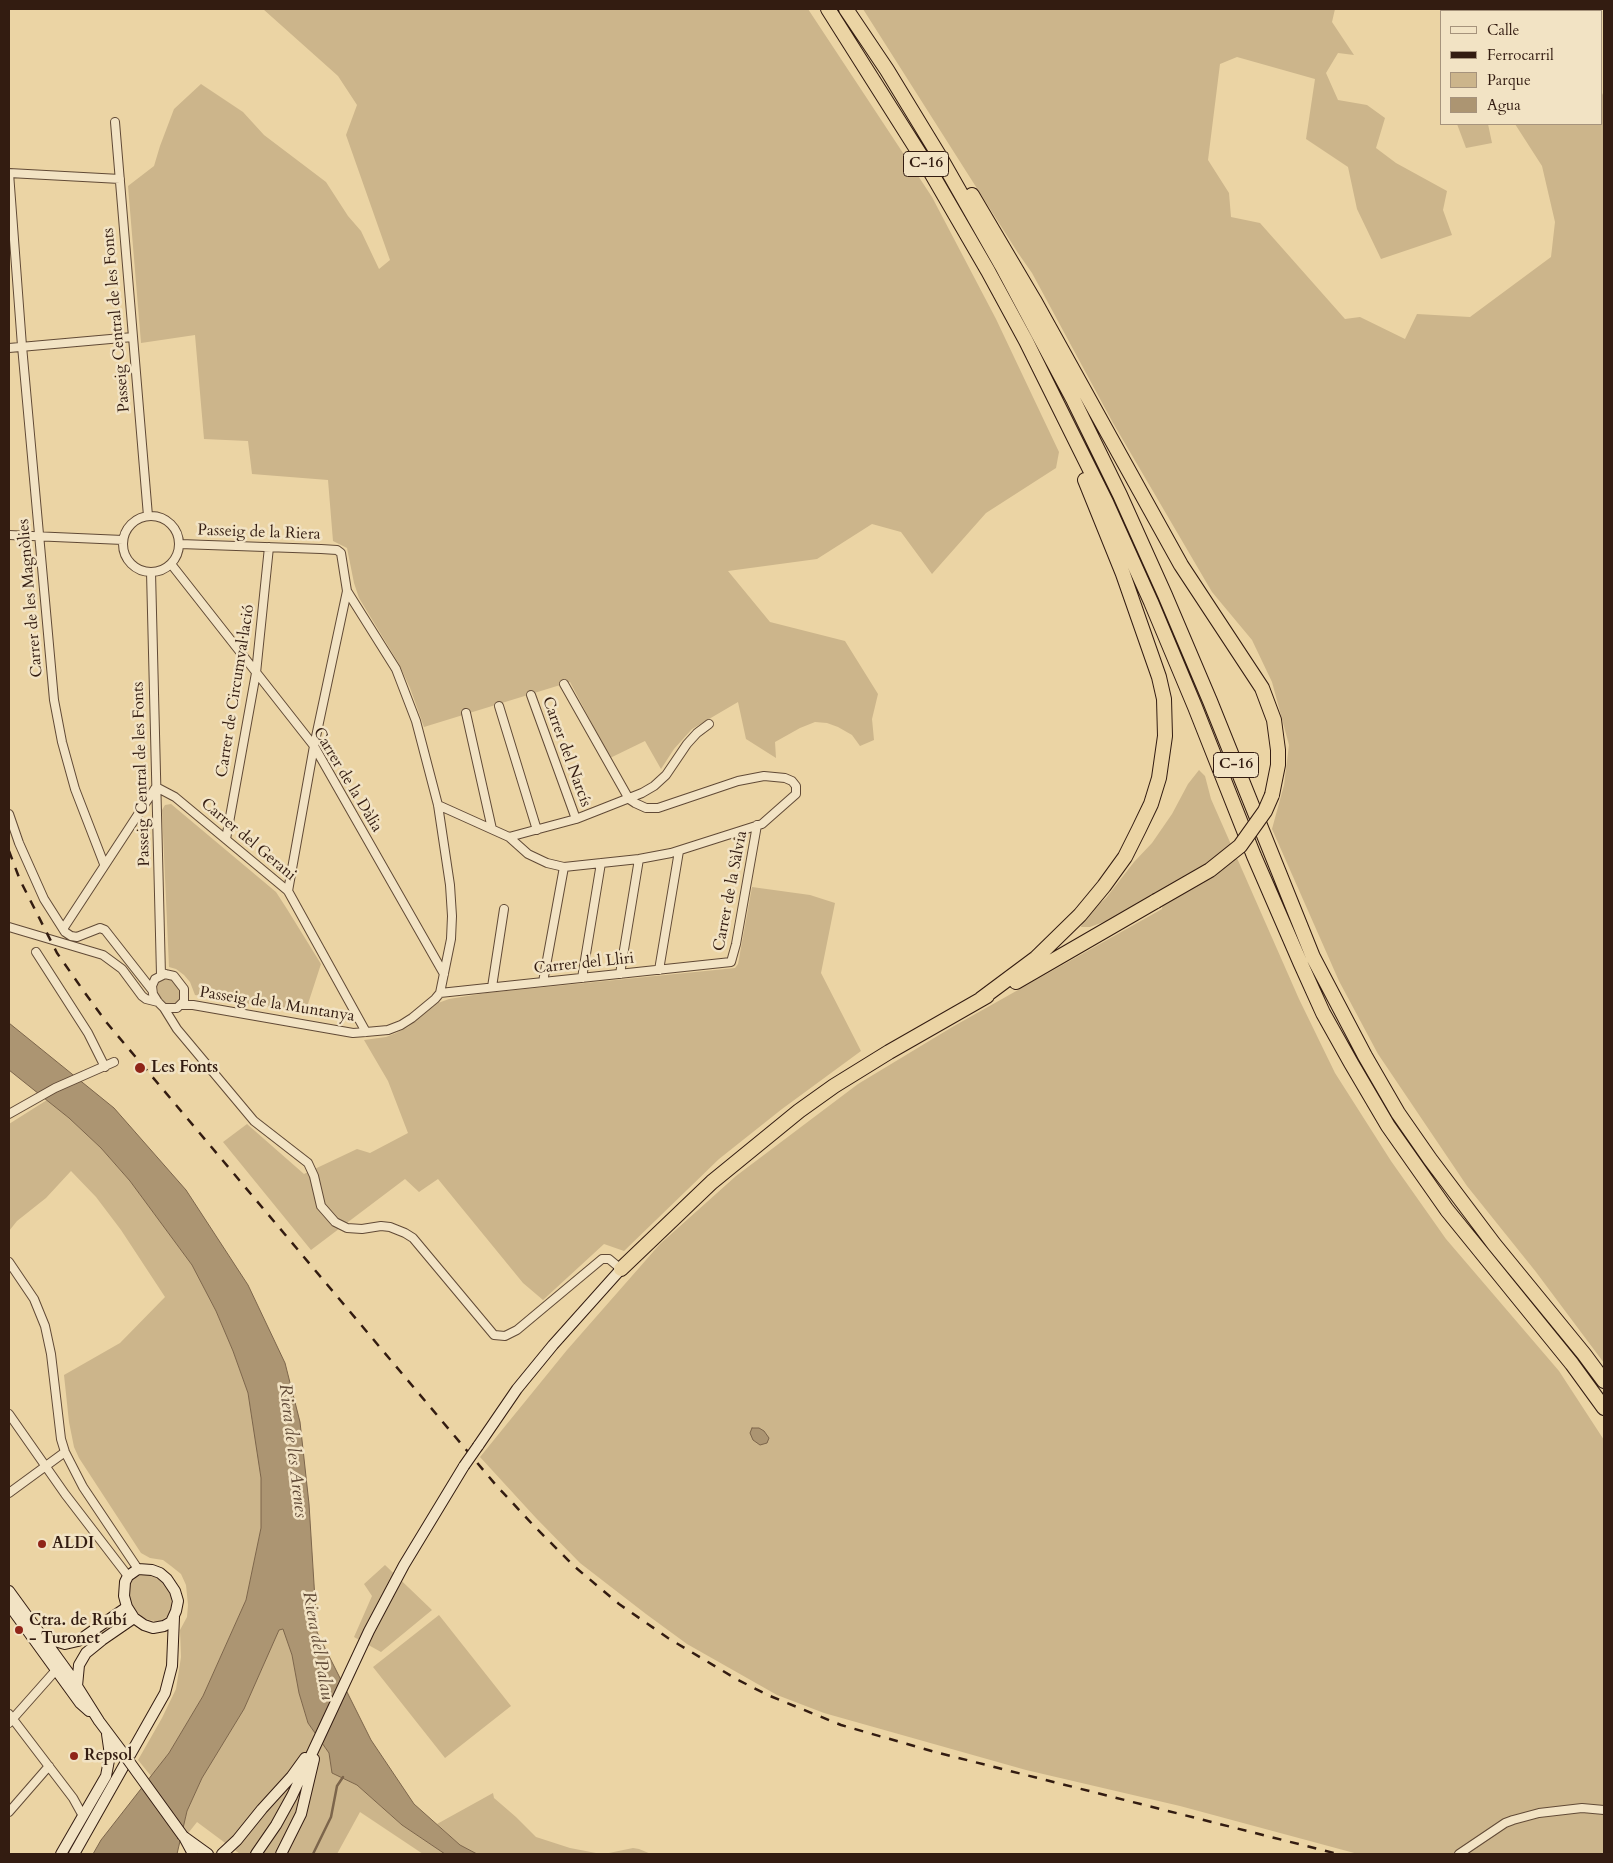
<!DOCTYPE html>
<html>
<head>
<meta charset="utf-8">
<style>
	body { margin:0 }
	#map { position:relative; width:1613px; height:1863px; overflow:hidden; background:#ebd4a4; font-family:Cardo,serif }
	canvas { display:block }
	.frame { position:absolute; inset:0; border:10px solid #331c11; pointer-events:none }
	.legend { position:absolute; left:1440px; top:10px; width:162px; height:115px; box-sizing:border-box; background:#f2e3c4; border:1px solid #a6937c; margin:0; padding:6px 9px; list-style:none; font-size:15px; color:#331c11 }
	.legend li { display:flex; align-items:center; gap:10px; height:25px }
	.legend b { width:25px; border:1px solid #a6937c }
</style>
</head>
<body>
<div id="map">
<canvas width="1613" height="1863"></canvas>
<div class="frame"></div>
<ul class="legend">
<li><b style="height:6px;background:#f2e3c4"></b>Calle</li>
<li><b style="height:6px;background:#331c11"></b>Ferrocarril</li>
<li><b style="height:14px;background:#ccb58b"></b>Parque</li>
<li><b style="height:14px;background:#ac9572"></b>Agua</li>
</ul>
</div>
<script>
const ctx = document.querySelector('canvas').getContext('2d');
ctx.lineJoin = 'round';
function fill(path, color) { ctx.fillStyle = color; ctx.fill(path, 'evenodd'); }
const shape = rows => new Path2D(rows.map(r => 'M' + r).join(''));
function stroke(path, color, width, dash) { ctx.strokeStyle = color; ctx.lineWidth = width; ctx.lineCap = dash ? 'butt' : 'round'; ctx.setLineDash(dash || []); ctx.stroke(path); }
function drawText(font, color, halo, rows, align = 'center') {
  ctx.font = font + ' Cardo,serif'; ctx.lineWidth = 5; ctx.setLineDash([]); ctx.textBaseline = 'middle'; ctx.strokeStyle = halo; ctx.fillStyle = color; for (const [text, x, y, turn = 0] of rows) {
    ctx.save(); ctx.translate(x, y); ctx.rotate((+turn || 0) * Math.PI / 180); ctx.textAlign = isNaN(turn) ? turn : align; if (halo) ctx.strokeText(text, 0, 0); ctx.fillText(text, 0, 0); ctx.restore();
  }
}
fill(shape([
	[263,9,808,9,932,197,996,319,1059,452,1056,468,986,513,932,574,901,532,872,524,817,559,728,571,770,622,845,641,878,694,872,719,874,740,860,746,852,735,838,727,827,723,815,722,800,728,775,742,776,758,746,739,738,702,692,729,674,749,661,769,645,741,610,758,570,682,424,727,410,688,399,664,359,598,354,583,347,548,333,541,328,480,252,474,248,441,204,439,195,335,141,343,128,186,154,166,160,146,174,109,201,84,243,112,264,135,326,182,348,216,361,231,379,269,390,260,346,135,357,105,338,76],
	[863,9,1335,9,1332,22,1354,55,1338,53,1326,73,1338,100,1367,105,1385,118,1376,148,1396,163,1447,191,1443,210,1452,235,1381,259,1357,209,1348,167,1306,139,1315,79,1237,57,1220,64,1208,160,1229,193,1231,217,1260,223,1345,319,1360,317,1405,339,1417,314,1470,317,1551,257,1555,222,1542,166,1515,124,1602,124,1602,93,1604,97,1604,1363,1536,1272,1467,1186,1378,1054,1339,981,1272,829,1284,785,1289,745,1272,682,1252,640,1212,592,1113,423,1032,273,1018,253],
	[1457,124,1488,124,1492,143,1466,148],
	[1199,770,1205,776,1211,799,1299,999,1335,1073,1391,1161,1446,1239,1559,1371,1604,1440,1604,1854,1358,1854,1180,1806,1026,1770,824,1713,777,1695,687,1644,646,1614,580,1563,536,1518,480,1457,567,1350,660,1244,736,1176,858,1084,954,1026,1162,909,1163,900,1090,927,1081,927,1083,919,1106,898,1134,862,1152,843,1172,814,1188,784],
	[171,804,276,892,287,909,321,964,305,1013,195,995,190,982,184,975,176,969,169,967,162,810,165,805],
	[752,887,810,895,835,903,821,973,861,1051,782,1109,719,1159,624,1251,604,1244,543,1300,523,1283,438,1179,419,1192,405,1179,311,1250,223,1142,247,1124,304,1174,357,1149,370,1153,408,1133,388,1081,364,1040,386,1037,396,1033,408,1027,438,1003,449,999,486,993,735,968,738,964],
	[163,979,172,980,178,987,180,997,176,1004,166,1003,159,996,157,987,159,982],
	[47,1100,69,1118,101,1148,130,1181,192,1265,216,1311,233,1351,248,1393,256,1439,261,1478,261,1528,246,1600,203,1696,169,1753,151,1776,138,1760,162,1718,176,1689,181,1657,180,1630,187,1617,188,1605,186,1585,181,1574,171,1566,163,1560,150,1558,141,1553,79,1458,74,1447,69,1422,64,1375,120,1343,165,1297,121,1230,96,1197,71,1171,46,1198,17,1221,9,1231,9,1124],
	[385,1565,432,1610,381,1652,354,1637,372,1596,364,1584],
	[142,1574,150,1575,159,1579,166,1586,171,1595,172,1605,170,1614,160,1622,149,1620,142,1617,135,1610,130,1601,129,1586,131,1580],
	[439,1615,511,1706,445,1758,373,1667],
	[284,1629,292,1655,299,1693,308,1723,329,1753,332,1773,357,1785,402,1825,445,1854,423,1854,360,1812,337,1854,240,1854,197,1822,178,1846,187,1811,202,1778,244,1709,279,1630],
	[493,1793,494,1798,516,1817,536,1837,570,1848,596,1853,604,1854,633,1848,639,1849,651,1854,477,1854,460,1845,437,1824]
]), '#ccb58b');
const water = shape([
	[9,1023,114,1108,186,1190,248,1285,285,1363,300,1422,309,1504,317,1632,371,1740,414,1804,460,1845,477,1854,445,1854,402,1825,357,1785,332,1773,329,1753,308,1723,299,1693,292,1655,283,1629,279,1630,244,1709,202,1778,187,1811,177,1854,93,1854,101,1840,169,1753,203,1696,246,1600,261,1528,261,1478,248,1393,233,1351,216,1311,192,1265,130,1181,101,1148,69,1118,9,1070,9,1023],
	[752,1428,759,1428,764,1431,769,1438,767,1443,760,1445,753,1440,750,1433,752,1428]
]);
fill(water, '#ac9572');
stroke(water, '#7c654b', 1);
stroke(shape([
	[313,1854,331,1817,337,1786,343,1777]
]), '#7c654b', 2.5);
const street = shape([
	[115,122,148,516],
	[9,173,22,346,54,700,62,742,75,789,104,864],
	[9,173,120,179],
	[9,348,133,337],
	'123 544a28 28 0 1 1 56 0a28 28 0 1 1-56 0Z',
	[9,535,123,540],
	[180,544,321,549,337,550,341,553,347,591,314,746,288,891],
	[171,564,314,746,444,974],
	[151,572,161,975],
	[531,695,576,819],
	[499,706,537,830],
	[466,713,492,829],
	[438,805,509,837,528,854,547,863,564,867,639,859,671,853,762,824,796,794,796,786,792,781,785,778,764,776,738,781,658,808,646,808,635,803,629,799,564,684],
	[9,814,19,843,44,899,65,932,71,936,77,937,100,928,105,930,152,990],
	[509,837,576,819,642,793,654,786,666,775,687,744,697,733,709,724],
	[226,839,256,673,269,547],
	[9,927,103,955,122,969,142,996,146,999,158,1002],
	[63,929,156,787,175,797,288,891,366,1032],
	[36,952,88,1033,105,1067],
	[659,970,679,851],
	[165,974,174,976,184,989,184,1001,177,1008,164,1008,158,1002,153,994,152,986,155,979,165,974],
	[620,974,639,859],
	[582,978,601,863],
	[543,982,564,867],
	[492,987,504,909],
	[440,993,731,962,736,944,757,825],
	[182,1005,193,1005,353,1033,366,1032,388,1030,401,1025,412,1018,435,999,440,993,451,939,452,916,450,885,438,805,416,721,396,669,347,591],
	[164,1008,177,1029,254,1121,308,1163,314,1176,321,1206,335,1222,347,1228,362,1229,381,1226,390,1227,405,1233,413,1238,494,1335,505,1336,517,1330,602,1259,609,1259,621,1269],
	[9,1114,55,1088,114,1062],
	[9,1262,34,1299,45,1326,51,1354,61,1439,65,1452,83,1487,138,1569],
	[9,1414,65,1494,128,1576],
	[9,1493,65,1452],
	[9,1714,73,1798,83,1816],
	[9,1723,56,1670],
	[9,1812,49,1766],
	[1459,1854,1505,1823,1513,1820,1539,1813,1582,1808,1604,1810]
]);
const secondary = shape([
	[478,1446,517,1389,553,1345,621,1269],
	[138,1569,152,1570,160,1573,167,1579,175,1591,178,1601,176,1611,171,1622,164,1626,153,1628,144,1625,134,1618,127,1607,124,1596,125,1582,128,1576,138,1569],
	[9,1591,70,1675,99,1721,123,1753],
	[9,1605,80,1703,89,1711],
	[42,1637,65,1644,78,1641,127,1607],
	[77,1686,79,1665,86,1653,102,1640,134,1618],
	[183,1836,208,1854],
	[185,1839,193,1854],
	[61,1854,106,1776,110,1755,107,1734],
	[74,1854,165,1693,172,1666,174,1617],
	[222,1854,237,1840,262,1809,292,1776,305,1758],
	[256,1854,276,1825,292,1796,369,1631,404,1565,464,1466],
	[281,1854,301,1814,314,1759]
]);
const highway = shape([
	[828,9,926,164,988,271,1026,341,1106,502,1151,602,1195,707,1254,856,1300,962,1323,1013,1351,1063,1388,1126,1447,1210,1572,1364,1604,1408],
	[846,9,887,70,940,157,1002,266,1073,399,1120,495,1165,595,1210,701,1313,957,1365,1056,1398,1113,1430,1159,1494,1244,1584,1354,1604,1381],
	[972,195,1034,300,1181,565,1262,688,1274,720,1278,750,1278,765,1272,795],
	[1016,982,1156,901],
	[981,999,1036,958,1080,915,1104,886,1125,857,1139,829,1151,804,1159,778,1165,736,1164,699,1159,677,1123,574,1085,480],
	[621,1269,712,1182,799,1111,834,1086,889,1052,987,996]
]);
stroke(street, '#614a36', 10);
stroke(secondary, '#331c11', 12);
stroke(highway, '#331c11', 16);
stroke(street, '#f2e3c4', 8);
stroke(secondary, '#f2e3c4', 10);
stroke(highway, '#ebd4a4', 14);
stroke(shape([
	[9,851,20,880,57,953,85,993,107,1023,495,1484,534,1526,575,1567,619,1604,668,1638,738,1680,770,1696,841,1725,935,1752,1338,1854]
]), '#331c11', 2.5, [9, 9]);
const secondaryBridge = shape([
	[464,1466,478,1446],
	[123,1753,183,1836]
]);
const highwayBridge = shape([
	[1156,901,1210,870,1240,846,1265,811,1272,795]
]);
stroke(secondaryBridge, '#331c11', 12, []);
stroke(highwayBridge, '#331c11', 16, []);
stroke(secondaryBridge, '#f2e3c4', 10);
stroke(highwayBridge, '#ebd4a4', 14);
for (const [x, y, r, color] of [
	[140,1068,6,"#8f2418"],
	[42,1544,5,"#8f2418"],
	[19,1630,5,"#8f2418"],
	[74,1756,5,"#8f2418"]
]) { const dot = new Path2D(); dot.arc(x, y, r, 0, 2 * Math.PI); ctx.fillStyle = color; ctx.fill(dot); stroke(dot, '#f2e3c4', 2); }
for (const [x, y, w] of [
	[926,164,45],
	[1236,765,45]
]) { const box = new Path2D(); box.roundRect(x - w / 2, y - 12.5, w, 25, 4); ctx.fillStyle = '#f2e3c4'; ctx.fill(box); stroke(box, '#331c11', 1); }
drawText('bold 15px', '#331c11', null, [
	["C-16",926,164],
	["C-16",1236,765]
]);
drawText('16px', '#331c11', '#f2e3c4', [
	["Passeig Central de les Fonts",117,320,-95],
	["Passeig de la Riera",259,533,2],
	["Carrer de les Magnòlies",31,598,-95],
	["Carrer de Circumval·lació",236,691,-81],
	["Carrer del Narcís",566,752,70],
	["Passeig Central de les Fonts",142,774,-92],
	["Carrer de la Dàlia",347,780,59],
	["Carrer del Gerani",248,840,40],
	["Carrer de la Sàlvia",731,891,-79],
	["Carrer del Lliri",584,964,-6],
	["Passeig de la Muntanya",277,1005,9]
]);
drawText('bold 16px', '#331c11', '#f2e3c4', [
	["Les Fonts",151,1068],
	["ALDI",52,1544],
	["Ctra. de Rubí",29,1621],
	["- Turonet",29,1639],
	["Repsol",84,1756]
], 'left');
drawText('italic 18px', '#5d4633', '#f2e3c4', [
	["Riera de les Arenes",292,1451,83],
	["Riera del Palau",317,1646,80]
]);
</script>
</body>
</html>
